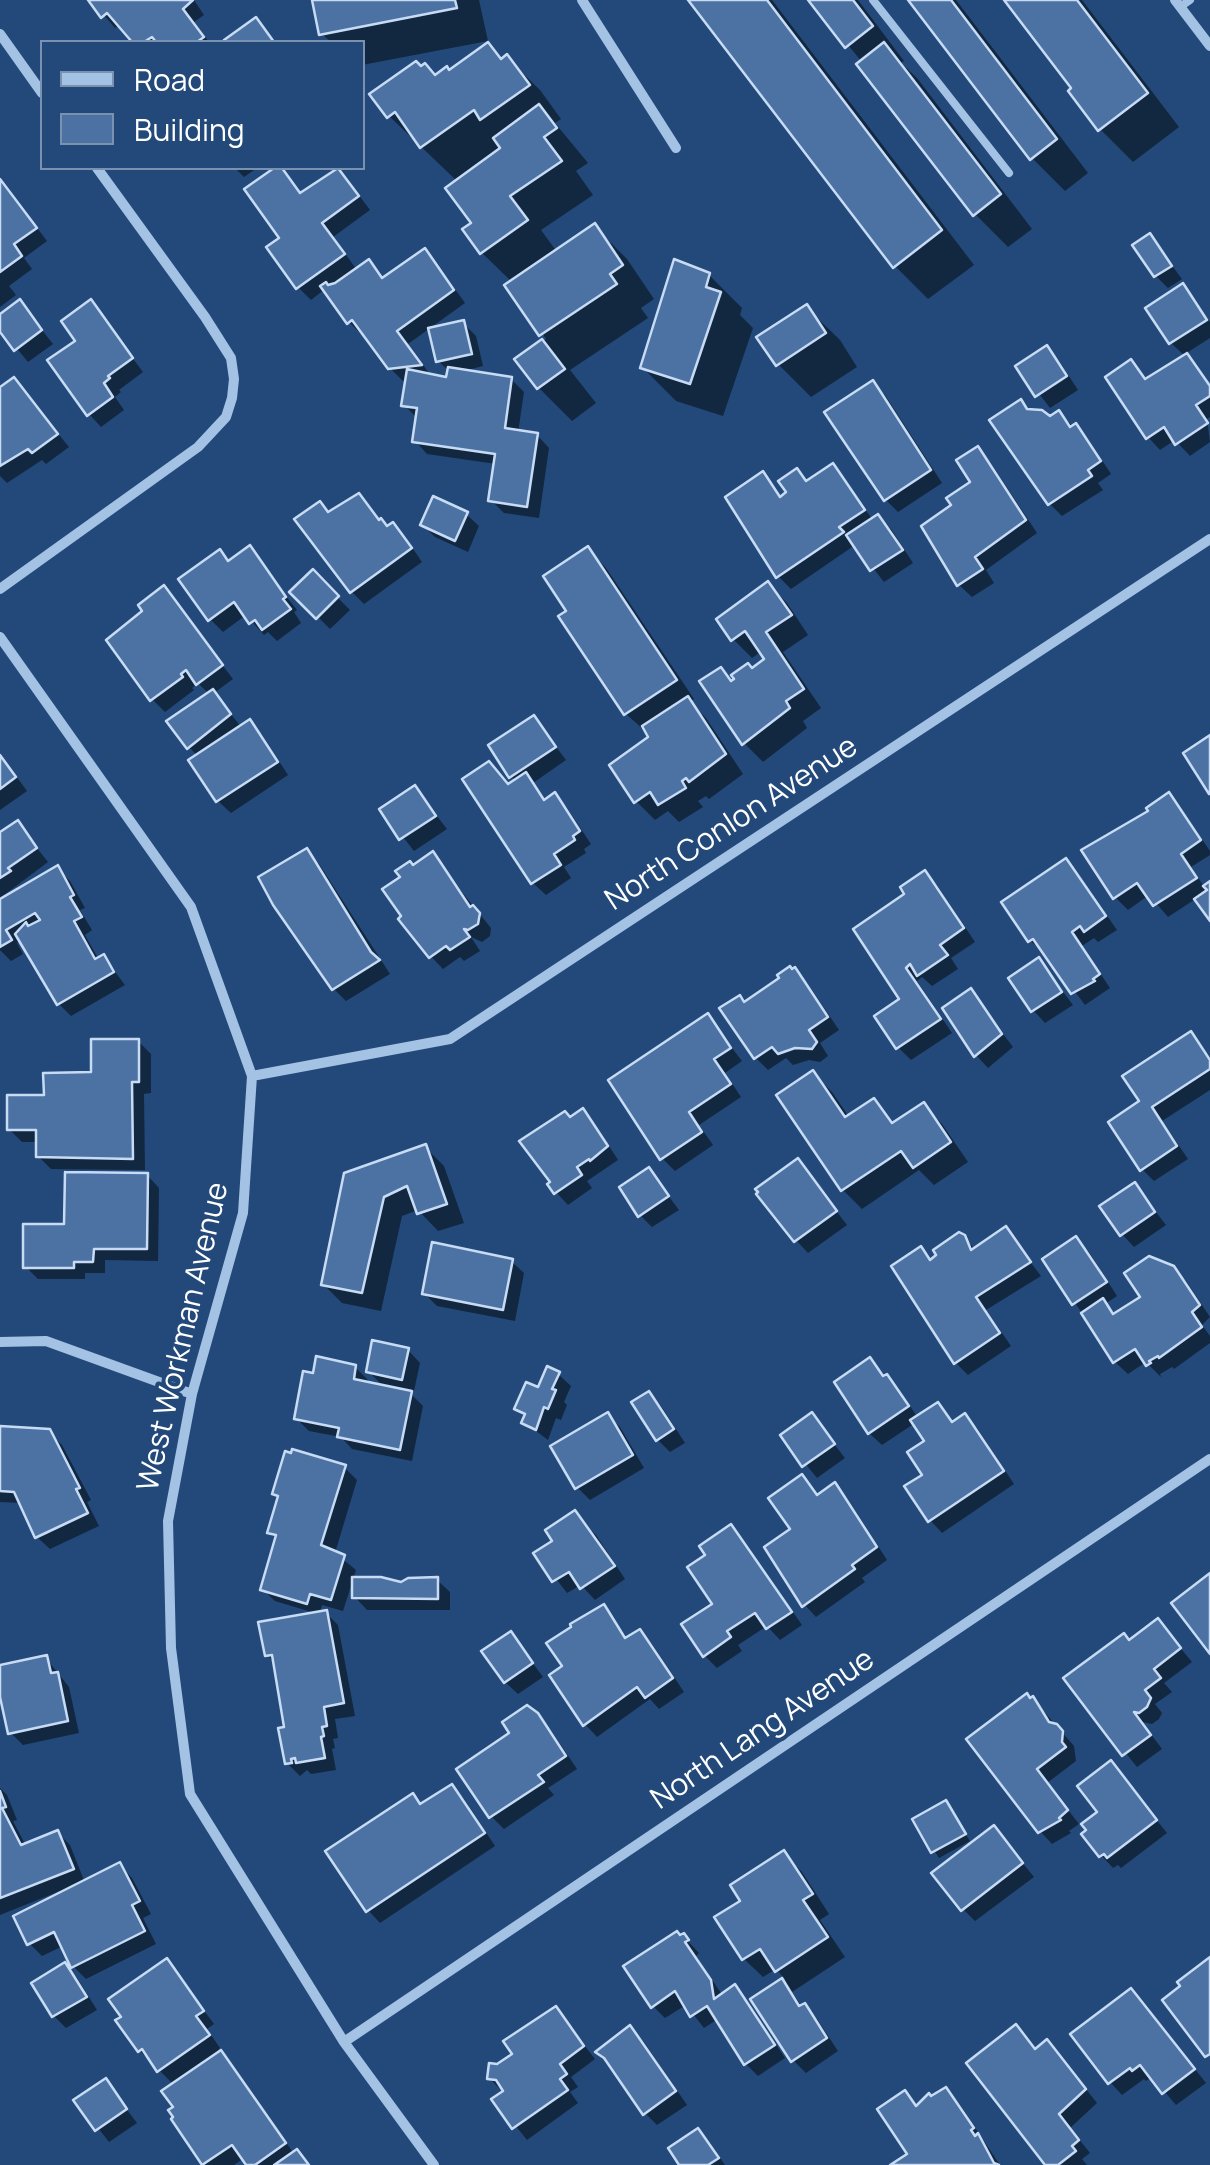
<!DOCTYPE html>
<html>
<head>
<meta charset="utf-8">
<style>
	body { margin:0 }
	#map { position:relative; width:1210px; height:2165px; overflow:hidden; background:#224979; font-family:Manrope,sans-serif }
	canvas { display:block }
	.legend { position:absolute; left:40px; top:40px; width:325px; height:130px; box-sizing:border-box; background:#224979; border:2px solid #7a92af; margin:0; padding:12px 18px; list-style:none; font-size:30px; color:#fff }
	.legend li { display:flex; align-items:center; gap:20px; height:50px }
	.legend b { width:50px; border:2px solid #7a92af }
</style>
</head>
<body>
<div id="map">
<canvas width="1210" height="2165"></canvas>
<ul class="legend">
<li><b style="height:12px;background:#a4c2e4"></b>Road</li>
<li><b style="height:28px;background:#4b72a3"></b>Building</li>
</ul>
</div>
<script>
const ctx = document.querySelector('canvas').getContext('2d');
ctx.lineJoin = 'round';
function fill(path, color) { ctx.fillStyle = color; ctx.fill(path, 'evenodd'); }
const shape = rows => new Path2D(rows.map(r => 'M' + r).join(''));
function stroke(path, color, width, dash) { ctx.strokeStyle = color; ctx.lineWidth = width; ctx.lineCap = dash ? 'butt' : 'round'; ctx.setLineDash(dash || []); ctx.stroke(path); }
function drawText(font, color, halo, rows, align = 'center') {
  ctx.font = font + ' Manrope,sans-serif'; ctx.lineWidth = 8; ctx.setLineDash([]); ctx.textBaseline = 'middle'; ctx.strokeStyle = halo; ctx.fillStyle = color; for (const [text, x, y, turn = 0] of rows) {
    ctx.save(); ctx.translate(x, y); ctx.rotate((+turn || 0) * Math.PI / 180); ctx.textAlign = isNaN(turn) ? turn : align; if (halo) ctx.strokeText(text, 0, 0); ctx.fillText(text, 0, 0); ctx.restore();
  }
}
fill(shape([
	[91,0,194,0,204,15,194,22,209,42,135,42,120,25,115,28],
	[315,0,479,0,488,41,362,65,362,42,331,42,322,34],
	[691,0,772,0,974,265,928,299,895,266],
	[811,0,858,0,904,61,901,63,917,78,1032,229,1008,247,975,214,860,64,862,62],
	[910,0,956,0,1088,173,1065,191,1032,158],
	[1007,0,1082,0,1179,127,1133,162,1100,129,1071,92,1075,89],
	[488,45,503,61,507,58,540,90,561,119,555,123,588,163,576,171,593,195,541,230,557,252,594,226,627,259,654,299,641,308,648,318,570,370,596,403,572,421,539,388,518,360,546,339,512,282,482,253,466,230,474,224,458,182,389,116,436,77,450,73],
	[235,168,257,168,244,177],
	[278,168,302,195,337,169,349,182,370,210,333,237,357,270,369,263,384,280,424,251,437,264,465,303,408,344,431,376,448,380,450,372,438,361,463,323,476,336,483,366,460,372,511,379,524,392,518,433,537,435,549,448,539,518,504,513,491,500,496,464,427,454,415,441,418,419,404,405,408,380,403,381,390,368,364,333,362,335,349,322,325,289,311,300,298,287,282,238,247,190],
	[0,179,47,241,24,258,32,269,9,286,16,295,0,307],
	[1150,236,1182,279,1168,288,1156,276],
	[709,275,742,308,740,315,753,328,723,416,676,401,642,367],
	[1183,286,1210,322,1210,338,1185,354,1210,384,1210,417,1207,419,1210,442,1190,456,1175,440,1160,450,1148,437,1131,362,1147,381,1186,357,1171,343,1149,308],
	[20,302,53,344,28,362,0,328,0,317],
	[91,303,143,372,119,390,121,392,115,397,124,410,101,427,89,414,78,341],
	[806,307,840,340,857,367,811,397,778,364],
	[1047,348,1059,361,1078,390,1050,408,1018,366],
	[14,380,69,447,46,464,42,460,7,483,0,476,0,391],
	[872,383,885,395,942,483,898,512,886,500,827,413],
	[1020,402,1030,411,1050,419,1058,413,1088,439,1111,474,1098,483,1103,490,1062,516,1050,504],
	[977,449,990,462,1037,533,986,570,994,583,972,597,959,585,924,526,954,506,974,483],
	[833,466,873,520,878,517,891,529,913,563,884,582,855,545,791,589,778,576,763,474,782,498,789,493,797,471,808,482],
	[359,496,388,529,393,525,405,537,422,562,364,604,351,591,330,514],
	[466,514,479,526,468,552,435,537,423,525],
	[249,549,297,610,294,612,301,623,277,641,268,632,264,635,246,615,223,632,210,619,219,552,230,563],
	[588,549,606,568,694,699,690,702,706,718,743,774,709,799,706,796,698,801,703,807,679,822,668,811,655,820,636,801,652,737,626,714,569,611],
	[313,573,350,610,330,629,293,592],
	[768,584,787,603,808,635,783,652,821,708,803,721,807,728,763,762,744,743,720,670,733,682,768,660,762,651,752,658,733,639],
	[164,589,233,679,214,693,242,728,250,723,262,735,288,775,231,813,218,801,191,761,198,756,189,747,209,694,198,683,192,688,194,690,165,712,152,699,145,611],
	[534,718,566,760,533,783,546,801,555,796,567,808,591,844,584,849,586,853,564,867,571,878,546,895,533,883,465,780,509,786,516,781,511,776],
	[0,754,27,791,0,810],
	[415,788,447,829,414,851,382,810],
	[1169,795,1181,808,1210,851,1210,855,1191,867,1205,888,1210,884,1210,917,1197,898,1168,917,1149,895,1128,910,1115,897,1152,811],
	[17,823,48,862,0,898,0,834],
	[306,851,319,864,390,974,346,1001,334,989,275,904],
	[432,855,491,928,490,936,482,942,471,937,480,951,464,961,460,957,443,969,416,941,413,868],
	[1066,861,1078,874,1117,930,1098,942,1094,938,1082,946,1110,988,1085,1005,1045,952,1030,941,1004,903],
	[57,868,70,881,85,908,80,910,92,930,85,935,99,960,104,957,125,985,71,1016,59,1004,22,940,17,943,23,954,11,961,0,950,0,902],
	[924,873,937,885,975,942,951,958,958,969,932,986,922,977,917,981,952,1033,911,1060,898,1047,907,895],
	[1039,960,1073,1005,1045,1023,1033,1010],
	[795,970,807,983,839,1030,820,1043,828,1056,820,1062,809,1060,793,1065,786,1058,768,1070,756,1058,723,1009,745,1004],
	[971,992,1013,1047,988,1068,976,1055],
	[708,1017,742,1061,725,1073,741,1097,699,1125,713,1145,675,1171,662,1158],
	[1190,1034,1210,1057,1210,1090,1162,1121,1188,1159,1154,1181,1142,1169,1143,1102],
	[138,1041,151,1054,151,1093,144,1094,145,1170,51,1169,38,1156,38,1142,22,1142,9,1129,46,1097,93,1075],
	[813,1073,832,1092,849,1117,874,1101,895,1124,924,1105,942,1124,968,1162,934,1185,919,1170,862,1209,843,1190,779,1096],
	[582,1112,595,1124,618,1160,587,1181,592,1188,568,1205,556,1192,571,1120],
	[425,1147,444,1166,464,1223,438,1231,418,1210,402,1216,381,1311,342,1303,323,1284,346,1175],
	[798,1161,847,1225,808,1253,796,1240],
	[649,1170,679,1210,652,1227,640,1215],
	[147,1175,159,1188,158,1261,105,1260,105,1273,85,1273,85,1279,38,1279,26,1267,67,1227],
	[1135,1185,1166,1225,1134,1247,1122,1234],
	[1006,1230,1041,1276,986,1310,1011,1346,968,1375,956,1363,920,1249,932,1261,963,1237,976,1250],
	[1076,1240,1089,1252,1117,1296,1105,1304,1117,1315,1143,1298,1173,1268,1186,1281,1210,1317,1202,1325,1210,1336,1210,1343,1174,1369,1172,1367,1160,1374,1161,1377,1146,1362,1128,1374,1115,1362,1046,1260],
	[511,1261,524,1273,515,1321,437,1306,424,1293],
	[408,1350,420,1363,414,1391,406,1389,423,1406,412,1461,352,1449,341,1437,309,1431,296,1418,315,1376,355,1367,368,1380,367,1385,385,1388,368,1371],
	[870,1360,899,1390,918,1418,938,1405,954,1423,964,1416,977,1428,1014,1484,942,1533,930,1520,926,1475,927,1441,915,1423,882,1445,869,1433],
	[558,1374,571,1386,564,1402,567,1405,561,1420,556,1418,548,1440,524,1422,526,1418,517,1408],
	[649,1394,661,1406,685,1443,670,1452,658,1440],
	[607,1415,620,1427,644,1468,590,1500,577,1487],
	[812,1416,845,1458,817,1478,783,1436],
	[0,1428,49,1432,62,1445,91,1500,87,1502,99,1526,50,1549,37,1537,22,1503,0,1502],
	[344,1467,357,1480,335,1553,356,1570,343,1611,322,1605,320,1614,326,1613,338,1625,355,1716,335,1719,338,1738,333,1739,335,1748,332,1749,336,1770,311,1774,307,1770,300,1776,287,1763,287,1729,276,1664,267,1655,318,1614,275,1601,262,1589,278,1540,270,1532,280,1499,275,1494],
	[802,1478,819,1496,834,1485,847,1498,887,1560,862,1578,865,1582,816,1617,804,1604,794,1530],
	[574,1514,596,1535,625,1579,595,1600,581,1585,567,1593,537,1554,556,1541],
	[730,1528,743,1540,802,1625,780,1640,767,1626,738,1645,742,1651,717,1668,704,1655,715,1605,708,1555],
	[437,1580,450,1592,450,1610,367,1610,355,1597],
	[604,1607,628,1639,640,1632,652,1644,684,1692,659,1709,650,1699,597,1737,585,1724,565,1667],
	[1158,1621,1192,1662,1164,1683,1172,1692,1155,1704,1162,1713,1159,1719,1152,1724,1142,1722,1162,1749,1137,1767,1066,1679,1130,1642],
	[511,1634,543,1677,518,1694,505,1682],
	[46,1658,69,1687,79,1733,23,1745,10,1732,0,1693,0,1668],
	[1033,1699,1074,1746,1076,1761,1047,1783,1079,1824,1069,1831,1071,1833,1052,1844,1040,1831],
	[536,1715,550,1729,577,1769,548,1788,554,1795,504,1829,491,1816,513,1733],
	[1111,1763,1167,1833,1121,1868,1118,1865,1113,1868,1101,1855,1101,1812],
	[452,1787,464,1799,495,1846,380,1923,368,1910,412,1796,422,1806],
	[0,1788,7,1795,17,1820,13,1821,26,1846,58,1833,70,1845,85,1883,120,1865,132,1878,151,1914,143,1918,156,1944,86,1979,73,1966,63,1946,42,1956,29,1943,61,1895,60,1891,0,1915],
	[946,1804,970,1841,939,1858,915,1820],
	[994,1828,1034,1877,975,1921,963,1909],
	[783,1853,802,1872,829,1914,820,1920,845,1957,792,1992,802,2007,817,2019,838,2051,806,2073,793,2060,753,2000,785,1979,776,1969,763,1977,744,1959,744,1901],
	[683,1936,699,1953,696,1956,723,1996,734,1988,747,2000,785,2058,758,2076,746,2064,718,2019,704,2028,686,2005,665,2018,653,2006],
	[167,1961,214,2024,207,2029,220,2048,218,2050,233,2066,294,2154,297,2152,310,2165,249,2165,244,2158,234,2165,206,2165,174,2120,174,2085,140,2051,119,2021],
	[65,1965,77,1978,97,2010,66,2028,54,2016],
	[1143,2004,1206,2083,1176,2105,1152,2077,1146,2081,1144,2079,1122,2095,1110,2082],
	[556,2009,595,2059,571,2077,578,2087,570,2092,578,2103,527,2140,495,2100,504,2093,489,2078],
	[1016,2027,1037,2051,1059,2055,1097,2103,1070,2128,1090,2153,1082,2159,1087,2165,1048,2165],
	[630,2029,643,2041,687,2105,657,2125,645,2113],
	[105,2081,137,2123,109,2142,77,2101],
	[946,2090,958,2102,1000,2165,894,2165,910,2154,905,2093,918,2107],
	[698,2131,710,2143,725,2165,683,2165]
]), '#0007');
const building = shape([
	[88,0,193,0,183,9,204,37,197,42,156,42,152,37,144,42,132,42,107,13,101,18,88,0],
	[312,0,455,0,457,8,319,35,312,0],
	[688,0,767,0,942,230,893,268,688,0],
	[808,0,853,0,873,26,845,48,808,0],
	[908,0,951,0,1057,139,1030,160,908,0],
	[1004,0,1077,0,1148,93,1098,131,1068,91,1071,88,1004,0],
	[256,17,274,42,226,42,224,40,256,17],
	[488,42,501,59,507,54,530,85,480,120,474,110,420,148,395,112,387,118,369,94,416,61,421,66,425,63,435,75,447,66,449,70,488,42],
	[884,42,1001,194,973,216,856,64,884,42],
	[539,104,557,128,544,137,562,161,510,196,528,220,480,254,462,229,471,223,445,188,500,148,493,138,539,104],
	[274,168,282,168,300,193,338,168,359,196,322,223,345,254,296,289,266,247,279,238,244,189,274,168],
	[0,179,37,228,14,244,22,256,0,272,0,179],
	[595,223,623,265,610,274,617,284,539,336,504,285,595,223],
	[1150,233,1172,266,1154,277,1132,245,1150,233],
	[425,248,454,290,397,331,422,365,388,369,352,320,347,324,320,286,326,282,328,285,335,283,369,259,382,278,425,248],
	[674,259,710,273,706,287,721,292,690,384,640,368,674,259],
	[1183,283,1207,320,1169,344,1145,308,1183,283],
	[20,299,42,330,14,351,0,332,0,314,20,299],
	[91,299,133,358,108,376,110,378,104,383,113,397,87,416,47,360,75,341,61,321,91,299],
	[807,304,826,333,776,366,756,337,807,304],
	[464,320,472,354,436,362,428,328,464,320],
	[542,339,565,369,537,389,514,359,542,339],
	[1047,345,1067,376,1035,397,1015,366,1047,345],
	[1187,353,1210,386,1210,396,1196,405,1208,423,1175,445,1164,427,1146,439,1105,377,1131,359,1145,379,1187,353],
	[448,367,512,377,505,428,538,433,527,507,488,501,495,454,412,442,417,408,401,406,407,369,446,377,448,367],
	[14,377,58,434,32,453,28,449,0,466,0,387,14,377],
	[873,380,931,470,884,501,824,412,873,380],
	[1021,399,1027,409,1042,410,1050,416,1059,410,1070,427,1076,423,1101,461,1088,470,1092,476,1048,505,989,420,1021,399],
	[978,446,1026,520,975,557,983,569,957,586,921,526,951,505,946,498,970,482,956,460,978,446],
	[833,463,865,510,839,527,844,532,776,578,725,497,763,471,780,497,786,492,778,481,797,468,806,481,833,463],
	[359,493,379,520,381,518,387,526,393,522,412,548,350,593,294,519,320,501,328,512,359,493],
	[433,496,468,512,455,541,420,525,433,496],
	[878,514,903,550,870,571,846,535,878,514],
	[250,545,286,597,283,599,291,609,262,630,255,620,249,624,234,602,208,621,178,579,220,549,228,561,250,545],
	[588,546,677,680,624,715,558,616,566,611,543,576,588,546],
	[313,569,339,596,316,619,289,592,313,569],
	[768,581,792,615,766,632,804,689,786,701,790,708,742,745,699,681,721,667,731,681,734,679,731,675,748,663,752,668,764,659,745,631,731,641,716,619,768,581],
	[164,585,223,665,196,685,186,670,181,674,183,677,150,701,106,640,142,611,138,605,164,585],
	[213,689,231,714,187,749,166,721,213,689],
	[688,696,726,754,689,782,686,778,682,781,686,788,658,805,650,792,634,803,609,765,648,737,642,726,688,696],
	[534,715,556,747,509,778,488,745,534,715],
	[250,719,278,762,216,802,188,760,250,719],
	[1210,735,1210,794,1209,794,1183,753,1210,735],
	[0,755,16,777,0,789,0,755],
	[489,761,508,784,526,772,544,800,555,792,580,831,573,836,575,840,554,854,561,865,531,884,462,779,489,761],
	[415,785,436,816,399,840,379,809,415,785],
	[1169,792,1201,840,1181,854,1197,878,1153,906,1137,883,1113,899,1081,850,1148,811,1146,808,1169,792],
	[18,820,37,848,8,868,11,871,0,878,0,832,18,820],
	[307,848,371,952,380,960,332,990,273,905,258,877,307,848],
	[433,851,470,907,473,905,480,913,478,924,468,930,464,929,470,937,450,950,446,946,429,958,398,919,401,916,382,889,400,877,395,871,410,861,413,865,433,851],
	[1066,858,1106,916,1084,932,1080,926,1072,932,1100,974,1093,979,1095,981,1071,994,1033,939,1028,942,1001,902,1066,858],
	[58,865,74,895,70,897,82,917,74,921,95,959,104,954,114,972,57,1005,15,934,26,922,28,926,40,920,35,913,6,930,12,940,0,947,0,899,58,865],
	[925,870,964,928,940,945,948,955,917,976,910,964,906,968,941,1019,896,1049,874,1016,899,999,853,929,904,894,900,887,925,870],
	[1210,881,1210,921,1194,899,1207,890,1203,886,1210,881],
	[1039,957,1062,992,1031,1012,1008,978,1039,957],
	[790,966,792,969,795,967,828,1017,809,1030,817,1042,812,1049,795,1048,778,1054,772,1047,754,1059,719,1008,740,995,744,1002,779,978,777,975,790,966],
	[971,988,1002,1034,974,1057,942,1008,971,988],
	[708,1013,731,1048,714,1059,731,1084,689,1112,702,1132,660,1160,608,1080,708,1013],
	[1191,1031,1210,1060,1210,1069,1152,1107,1177,1146,1140,1171,1108,1122,1139,1101,1122,1076,1191,1031],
	[91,1039,139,1039,139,1082,132,1082,133,1159,36,1157,36,1130,7,1130,7,1095,44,1095,43,1073,91,1072,91,1039],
	[813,1070,845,1117,874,1098,892,1123,924,1102,951,1142,913,1168,901,1151,841,1191,776,1095,813,1070],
	[583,1108,608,1146,590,1161,589,1159,577,1167,582,1175,554,1194,547,1184,550,1182,519,1141,565,1111,570,1117,583,1108],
	[426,1144,447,1204,417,1214,407,1186,384,1197,362,1293,321,1285,344,1173,426,1144],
	[798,1158,837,1211,794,1242,756,1194,758,1192,755,1189,798,1158],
	[649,1167,669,1196,638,1217,619,1187,649,1167],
	[65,1172,148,1173,147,1249,94,1249,93,1262,74,1262,74,1268,23,1268,23,1224,64,1224,65,1172],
	[1135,1182,1155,1212,1120,1236,1099,1206,1135,1182],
	[1006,1226,1031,1262,976,1297,1000,1333,954,1364,891,1266,921,1246,930,1260,936,1255,933,1250,959,1232,965,1235,971,1250,1006,1226],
	[1076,1236,1107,1282,1072,1305,1042,1259,1076,1236],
	[432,1242,513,1259,503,1310,422,1294,432,1242],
	[1149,1256,1174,1266,1200,1305,1192,1312,1202,1327,1159,1358,1158,1356,1149,1361,1151,1363,1146,1366,1135,1349,1113,1363,1081,1313,1103,1298,1113,1314,1140,1297,1124,1273,1149,1256],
	[372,1340,409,1348,402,1380,366,1372,372,1340],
	[316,1356,356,1365,354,1379,412,1391,400,1450,337,1437,339,1428,294,1419,303,1371,313,1373,316,1356],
	[870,1357,883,1376,887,1374,909,1406,868,1434,834,1382,870,1357],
	[547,1366,560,1372,552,1389,556,1390,548,1409,544,1407,536,1430,521,1423,525,1414,514,1409,526,1382,538,1387,547,1366],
	[649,1391,674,1429,656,1441,631,1402,649,1391],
	[938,1402,952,1422,965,1413,1004,1471,928,1522,904,1486,922,1475,907,1452,924,1441,910,1420,938,1402],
	[608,1412,633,1455,575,1489,550,1446,608,1412],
	[812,1412,835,1444,802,1467,780,1435,812,1412],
	[0,1426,50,1429,80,1488,76,1489,88,1513,35,1538,14,1492,0,1491,0,1426],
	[292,1449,346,1465,321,1545,345,1555,331,1600,310,1594,307,1604,260,1590,276,1535,267,1533,278,1496,272,1494,285,1451,291,1453,292,1449],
	[802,1474,817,1495,835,1482,877,1547,852,1565,855,1569,802,1607,764,1547,790,1529,768,1498,802,1474],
	[575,1510,615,1566,580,1589,569,1572,552,1582,533,1553,552,1541,545,1530,575,1510],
	[731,1524,792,1612,766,1629,755,1613,727,1631,731,1637,703,1657,681,1624,712,1604,687,1567,705,1555,699,1546,731,1524],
	[1210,1573,1210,1654,1171,1603,1210,1573],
	[352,1577,381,1577,401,1582,408,1578,438,1577,438,1599,352,1598,352,1577],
	[604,1604,625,1638,640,1629,673,1678,645,1698,637,1687,583,1726,549,1675,562,1666,546,1643,571,1627,570,1624,604,1604],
	[327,1610,344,1703,324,1707,327,1726,322,1727,324,1736,321,1737,325,1758,296,1763,295,1758,291,1759,292,1763,285,1764,278,1728,284,1727,272,1655,265,1656,258,1622,327,1610],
	[1158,1618,1181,1648,1154,1669,1161,1678,1145,1690,1151,1698,1147,1707,1139,1713,1134,1712,1151,1735,1122,1756,1063,1678,1124,1633,1129,1640,1158,1618],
	[511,1631,533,1663,504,1683,481,1651,511,1631],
	[47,1655,51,1673,58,1672,68,1721,8,1734,0,1697,0,1665,47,1655],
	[1027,1693,1030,1698,1033,1696,1049,1722,1057,1724,1063,1731,1062,1742,1066,1747,1037,1769,1068,1810,1059,1818,1061,1820,1038,1833,966,1739,1027,1693],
	[527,1705,538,1713,566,1756,538,1775,544,1782,489,1818,456,1769,509,1733,502,1722,527,1705],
	[1111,1760,1157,1820,1107,1858,1104,1854,1099,1857,1081,1834,1086,1830,1081,1824,1097,1812,1077,1786,1111,1760],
	[452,1784,485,1833,366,1912,325,1851,413,1793,420,1804,452,1784],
	[0,1791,6,1807,2,1808,21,1845,58,1830,74,1869,0,1898,0,1791],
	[946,1800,966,1834,931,1853,912,1819,946,1800],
	[994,1825,1023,1863,961,1911,931,1873,994,1825],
	[784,1850,813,1894,803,1900,828,1937,775,1972,760,1949,742,1960,714,1917,740,1901,730,1885,784,1850],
	[120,1862,140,1901,132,1905,145,1931,71,1968,54,1932,27,1945,13,1916,120,1862],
	[677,1931,680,1935,684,1933,689,1940,685,1942,711,1980,714,1999,735,1984,775,2045,744,2065,707,2006,690,2017,675,1991,651,2008,623,1966,677,1931],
	[1210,1957,1210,2054,1205,2057,1162,2000,1180,1986,1177,1982,1210,1957],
	[167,1958,204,2011,196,2016,210,2035,157,2072,142,2049,138,2052,115,2020,121,2017,108,1999,167,1958],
	[65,1962,87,1997,52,2017,31,1983,65,1962],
	[782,1978,799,2006,805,2003,827,2038,791,2062,750,1999,782,1978],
	[1131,1988,1195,2069,1162,2094,1140,2065,1132,2071,1130,2068,1108,2084,1070,2034,1131,1988],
	[556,2006,584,2046,560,2064,567,2074,560,2079,568,2090,512,2129,491,2099,503,2091,496,2080,487,2079,489,2063,497,2064,512,2054,503,2041,556,2006],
	[1016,2024,1035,2049,1047,2039,1086,2089,1059,2114,1079,2140,1072,2146,1076,2151,1058,2165,1045,2165,966,2063,1016,2024],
	[630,2025,676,2091,643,2115,604,2058,595,2052,630,2025],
	[221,2050,286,2143,255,2165,246,2165,232,2145,202,2165,171,2119,173,2117,168,2110,173,2107,161,2091,221,2050],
	[106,2078,127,2109,95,2131,73,2100,106,2078],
	[946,2087,974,2128,971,2130,975,2136,978,2133,994,2163,999,2165,890,2165,907,2154,877,2109,905,2090,916,2106,929,2093,931,2096,946,2087],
	[698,2128,719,2158,708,2165,679,2165,668,2148,698,2128],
	[297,2149,309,2165,274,2165,297,2149]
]);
fill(building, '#4b72a3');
stroke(building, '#c7dbf4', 2.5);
stroke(shape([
	[873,0,1009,173],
	[1180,7,1190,0]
]), '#a4c2e4', 8);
stroke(shape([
	[582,0,676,148],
	[1175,0,1210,46],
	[0,34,42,93],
	[0,589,198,447,226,417,232,398,234,379,231,358,205,317,97,168],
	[0,637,191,907,252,1076,243,1213,192,1394,168,1521,171,1648,190,1794,344,2042,434,2165],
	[252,1076,450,1039,1210,539],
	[0,1342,46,1341,192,1394],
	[344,2042,1210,1459]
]), '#a4c2e4', 10);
drawText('30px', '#fff', '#224979', [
	["North Conlon Avenue",732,824,-33],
	["West Workman Avenue",184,1337,-77],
	["North Lang Avenue",763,1730,-34]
]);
</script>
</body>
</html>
